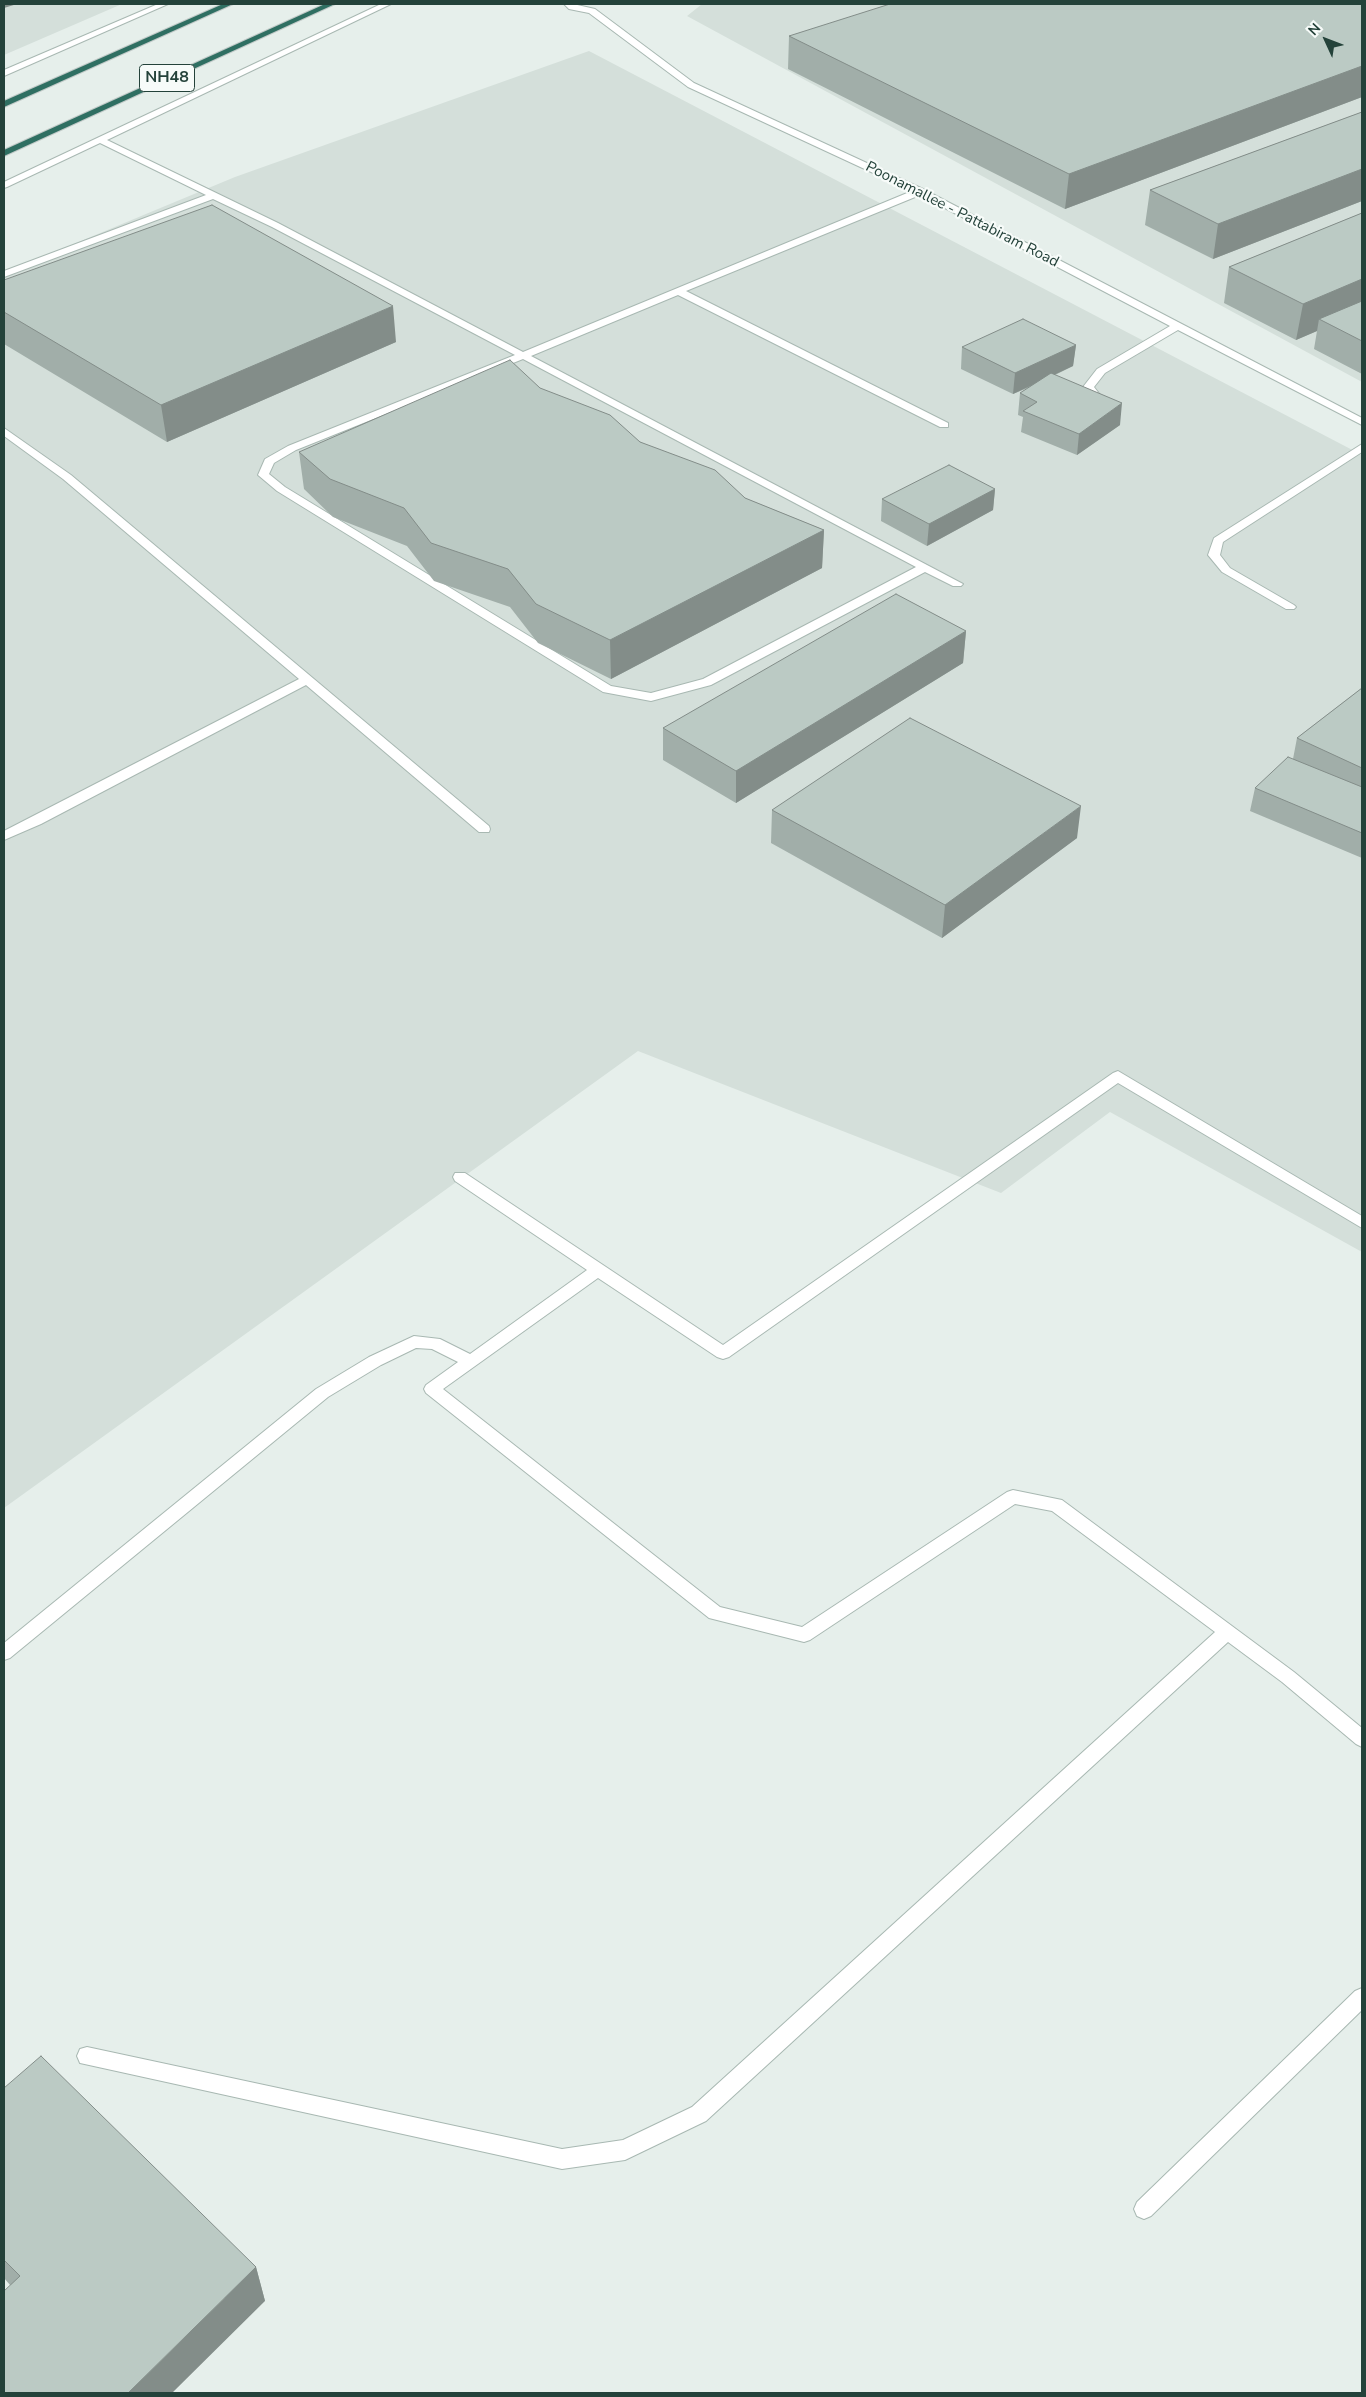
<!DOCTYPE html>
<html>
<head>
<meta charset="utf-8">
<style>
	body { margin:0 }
	#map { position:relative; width:1366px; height:2397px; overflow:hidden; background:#e6efeb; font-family:"Nunito Sans",sans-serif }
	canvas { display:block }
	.frame { position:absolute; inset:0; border:5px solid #24423a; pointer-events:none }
	.north { position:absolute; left:1301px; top:15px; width:50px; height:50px; -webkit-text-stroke:4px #f7fbf9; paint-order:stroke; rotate:313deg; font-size:14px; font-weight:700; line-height:20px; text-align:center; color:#24423a }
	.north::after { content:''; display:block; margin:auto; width:18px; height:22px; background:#24423a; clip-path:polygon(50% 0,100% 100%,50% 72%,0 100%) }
</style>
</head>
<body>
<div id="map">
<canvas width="1366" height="2397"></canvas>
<div class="frame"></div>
<div class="north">N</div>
</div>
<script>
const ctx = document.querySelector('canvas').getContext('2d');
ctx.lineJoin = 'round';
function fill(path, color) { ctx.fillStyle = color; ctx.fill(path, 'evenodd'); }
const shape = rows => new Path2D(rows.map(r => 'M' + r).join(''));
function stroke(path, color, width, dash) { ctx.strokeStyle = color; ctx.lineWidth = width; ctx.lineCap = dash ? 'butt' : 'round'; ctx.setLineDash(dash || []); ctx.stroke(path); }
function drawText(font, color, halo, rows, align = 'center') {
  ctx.font = font + ' "Nunito Sans",sans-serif'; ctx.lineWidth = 4.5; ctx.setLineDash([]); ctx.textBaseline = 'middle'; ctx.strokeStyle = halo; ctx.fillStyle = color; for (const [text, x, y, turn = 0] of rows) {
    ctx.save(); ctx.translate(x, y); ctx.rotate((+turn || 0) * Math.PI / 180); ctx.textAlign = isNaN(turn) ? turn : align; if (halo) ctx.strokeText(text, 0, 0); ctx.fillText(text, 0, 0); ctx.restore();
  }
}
fill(shape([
	[4,4,122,4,4,55],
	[702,4,1362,4,1362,382,687,16],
	[589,51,1362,455,1362,1252,1110,1112,1001,1193,638,1051,4,1508,4,273,235,177]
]), '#d4dfda');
const minor = shape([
	[158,4,168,4,4,76,4,70,158,4],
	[381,4,391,4,107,140,278,223,523,352,912,191,688,87,589,13,569,9,564,4,573,4,595,9,694,83,923,189,1362,418,1362,425,1178,330,1105,373,1094,387,1104,400,1103,402,1095,402,1083,387,1097,369,1170,326,920,195,686,291,948,423,948,427,940,427,678,295,531,356,963,584,961,586,953,586,925,572,711,685,651,701,603,692,277,491,258,475,265,459,288,446,515,355,272,227,213,199,4,277,4,271,206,195,100,143,7,187,4,188,4,182,381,4],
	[523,359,916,567,703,679,651,693,611,686,285,487,269,474,274,463,296,450,523,359],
	[4,428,71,475,489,826,490,829,489,832,479,832,306,685,41,824,4,840,4,831,299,679,63,479,4,436,4,428],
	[1362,444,1362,452,1223,542,1220,555,1230,568,1294,605,1296,607,1294,609,1286,609,1222,572,1208,555,1214,538,1362,444],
	[1118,1071,1362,1216,1362,1228,1118,1083,729,1357,723,1359,717,1357,598,1278,443,1389,720,1607,802,1627,1007,1492,1013,1490,1062,1500,1294,1672,1362,1728,1362,1747,1356,1744,1282,1682,1228,1642,706,2121,625,2160,562,2169,80,2063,77,2056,80,2049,87,2047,562,2149,623,2140,692,2107,1215,1632,1052,1511,1015,1504,810,1640,804,1642,709,1618,426,1393,424,1389,426,1385,458,1362,432,1349,416,1348,381,1365,328,1397,10,1658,4,1660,4,1643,316,1389,369,1357,414,1336,440,1339,470,1354,587,1270,455,1181,453,1177,455,1173,465,1173,723,1345,1113,1073,1118,1071],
	[1362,1988,1362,2010,1151,2216,1144,2219,1137,2216,1134,2209,1137,2202,1355,1991,1362,1988]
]);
const highway = shape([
	[223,4,233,4,4,107,4,101,223,4],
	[325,4,335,4,4,156,4,150,325,4]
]);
stroke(minor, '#a8b8b2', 2);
stroke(highway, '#c2cac8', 2);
fill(minor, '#fff');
fill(highway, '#2f6f62');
fill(shape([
	[1362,4,1362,97,1065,209,788,69,789,36],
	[1362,112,1362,201,1213,259,1145,225,1150,190],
	[1362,213,1362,374,1314,349,1317,331,1296,340,1224,303,1229,267],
	[4,280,396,342,167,442,4,344],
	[1076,345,1073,366,1055,375,1120,425,1077,455,1021,432,1023,417,1018,415,1020,393,1030,387,1013,394,961,369,962,347],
	[540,388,745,498,824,530,822,568,611,679,538,643,510,607,434,581,407,546,333,517,304,489,299,452],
	[995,489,993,510,927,546,881,521,882,499],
	[966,631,963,663,736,803,663,760,663,728],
	[1362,688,1362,858,1250,811,1255,788,1293,759,1297,738],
	[772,810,1077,838,942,938,771,843],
	[4,2088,256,2267,265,2301,10,2285,4,2278]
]), '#a1aea9');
fill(shape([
	[4,4,17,4,4,8],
	[1362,66,1362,97,1065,209,1069,174],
	[1362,169,1362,201,1213,259,1218,224],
	[1362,279,1362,312,1319,319,1317,331,1296,340,1303,304],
	[393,306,396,342,167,442,161,405],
	[1076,345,1073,366,1013,394,1015,373],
	[1122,403,1120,425,1077,455,1079,434],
	[995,489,993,510,927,546,929,524],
	[824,530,822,568,611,679,610,640],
	[966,631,963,663,736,803,736,771],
	[1081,806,1077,838,942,938,945,905],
	[256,2267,265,2301,172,2393,128,2393]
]), '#838d89');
const building = shape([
	[890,4,1362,4,1362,66,1069,174,789,36,890,4],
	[1362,112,1362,169,1218,224,1150,190,1362,112],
	[212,205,393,306,161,405,4,312,4,280,212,205],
	[1362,213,1362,279,1303,304,1229,267,1362,213],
	[1362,301,1362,341,1319,319,1362,301],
	[1023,319,1076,345,1015,373,962,347,1023,319],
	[510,360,540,388,610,415,640,442,715,470,745,498,824,530,610,640,536,604,508,569,431,543,404,508,330,479,299,452,510,360],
	[1051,373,1122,403,1079,434,1023,411,1037,402,1020,393,1051,373],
	[949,465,995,489,929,524,882,499,949,465],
	[896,594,966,631,736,771,663,728,896,594],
	[1362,688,1362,768,1297,738,1362,688],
	[910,718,1081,806,945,905,772,810,910,718],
	[1288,757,1362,787,1362,833,1255,788,1288,757],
	[41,2056,256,2267,128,2393,4,2393,4,2291,20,2276,4,2260,4,2088,41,2056]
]);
fill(building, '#bbcac4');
stroke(building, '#838d89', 1);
drawText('15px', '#24423a', '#f7fbf9', [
	["Poonamallee - Pattabiram Road",962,215,27]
]);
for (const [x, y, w] of [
	[167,78,55]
]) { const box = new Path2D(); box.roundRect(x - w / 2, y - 13.5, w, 27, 4); ctx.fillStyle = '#f7fbf9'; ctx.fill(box); stroke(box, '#24423a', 1); }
drawText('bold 16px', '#24423a', null, [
	["NH48",167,78]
]);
</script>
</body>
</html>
